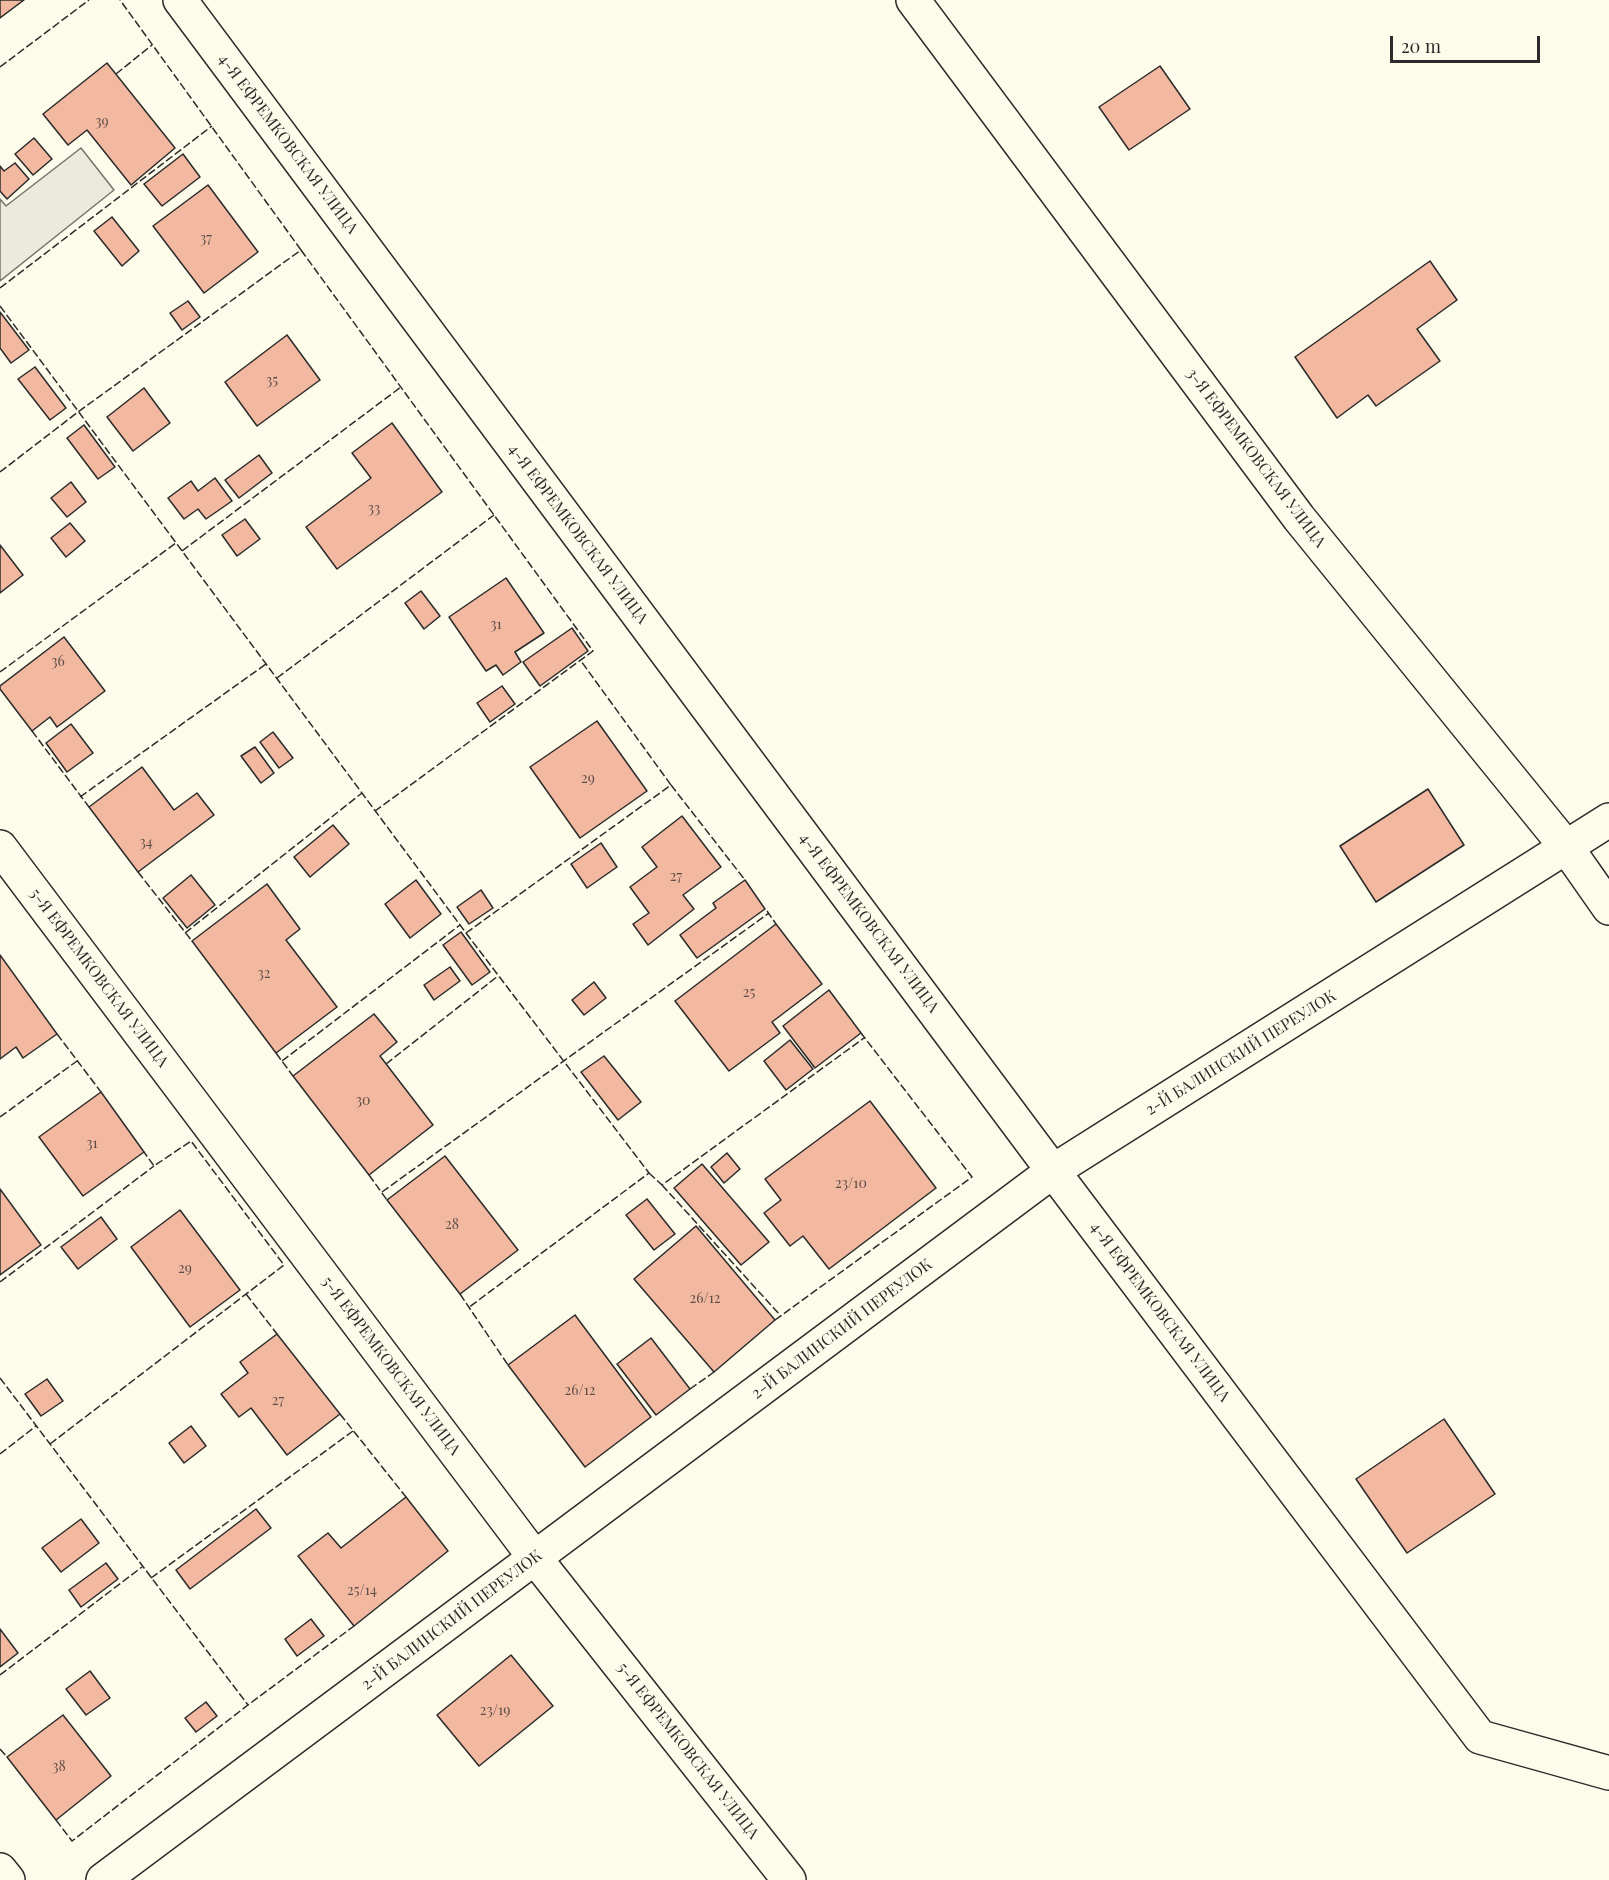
<!DOCTYPE html>
<html>
<head>
<meta charset="utf-8">
<style>
	body { margin:0 }
	#map { position:relative; width:1609px; height:1880px; overflow:hidden; background:#fdfbea; font-family:"Playfair Display",serif }
	canvas { display:block }
	.scale { position:absolute; left:1390px; top:36px; width:150px; height:27px; box-sizing:border-box; border:3px solid #2b2b2b; border-top:0; padding-left:8px; font-size:18px; line-height:21px; white-space:nowrap; color:#2b2b2b; -webkit-text-stroke:4px #fdfbea; paint-order:stroke }
</style>
</head>
<body>
<div id="map">
<canvas width="1609" height="1880"></canvas>
<div class="scale">20 m</div>
</div>
<script>
const ctx = document.querySelector('canvas').getContext('2d');
ctx.lineJoin = 'round';
function fill(path, color) { ctx.fillStyle = color; ctx.fill(path, 'evenodd'); }
const shape = rows => new Path2D(rows.map(r => 'M' + r).join(''));
function stroke(path, color, width, dash) { ctx.strokeStyle = color; ctx.lineWidth = width; ctx.lineCap = dash ? 'butt' : 'round'; ctx.setLineDash(dash || []); ctx.stroke(path); }
function drawText(font, color, halo, rows, align = 'center') {
  ctx.font = font + ' "Playfair Display",serif'; ctx.lineWidth = 4.5; ctx.setLineDash([]); ctx.textBaseline = 'middle'; ctx.strokeStyle = halo; ctx.fillStyle = color; for (const [text, x, y, turn = 0] of rows) {
    ctx.save(); ctx.translate(x, y); ctx.rotate((+turn || 0) * Math.PI / 180); ctx.textAlign = isNaN(turn) ? turn : align; if (halo) ctx.strokeText(text, 0, 0); ctx.fillText(text, 0, 0); ctx.restore();
  }
}
const green = shape([
	[81,148,114,190,0,281,0,199,6,206,81,148]
]);
fill(green, '#ecebdb');
stroke(green, '#74746e', 1.5);
const building = shape([
	[0,0,24,0,0,18,0,0],
	[107,63,175,148,131,185,87,130,68,145,43,114,107,63],
	[1160,66,1190,109,1129,150,1099,107,1160,66],
	[34,138,52,159,33,175,15,154,34,138],
	[183,154,200,177,162,206,144,184,183,154],
	[15,163,29,179,7,199,0,191,0,166,4,171,15,163],
	[208,185,258,252,204,293,153,226,208,185],
	[112,217,139,251,122,266,94,231,112,217],
	[1430,261,1457,300,1417,329,1440,361,1376,406,1368,395,1337,418,1295,357,1430,261],
	[188,301,200,317,182,330,170,313,188,301],
	[0,312,29,350,11,363,0,348,0,312],
	[287,335,320,380,257,426,225,382,287,335],
	[35,367,66,408,50,420,18,379,35,367],
	[144,388,170,423,133,451,107,417,144,388],
	[392,423,442,492,337,569,306,527,371,478,352,453,392,423],
	[84,425,115,467,98,479,67,438,84,425],
	[259,455,272,473,239,498,225,480,259,455],
	[215,478,232,501,206,519,198,509,184,519,168,498,191,481,198,491,215,478],
	[71,482,86,502,67,517,51,498,71,482],
	[245,519,260,539,237,556,222,535,245,519],
	[70,523,85,541,66,557,51,538,70,523],
	[0,545,23,575,0,593,0,545],
	[506,578,544,633,515,652,521,662,503,675,496,665,486,671,449,617,506,578],
	[421,591,440,616,424,629,405,603,421,591],
	[572,628,588,651,540,686,523,662,572,628],
	[64,637,105,691,57,727,50,717,32,731,0,689,0,686,64,637],
	[502,686,515,704,490,722,477,703,502,686],
	[597,721,647,791,580,838,530,767,597,721],
	[71,724,93,753,67,772,46,743,71,724],
	[273,732,293,758,279,768,260,742,273,732],
	[255,747,274,773,261,783,241,756,255,747],
	[142,767,174,810,197,793,214,815,138,872,89,807,142,767],
	[1428,789,1464,845,1376,902,1340,846,1428,789],
	[682,816,721,867,683,895,694,909,648,945,633,924,649,913,630,887,657,867,642,847,682,816],
	[333,825,349,844,310,877,294,857,333,825],
	[601,843,617,867,587,888,571,864,601,843],
	[191,875,215,905,187,928,163,898,191,875],
	[416,880,441,914,410,938,385,904,416,880],
	[745,880,765,909,697,958,680,935,716,908,713,903,745,880],
	[267,884,300,929,286,940,337,1007,276,1053,192,941,267,884],
	[481,890,493,908,469,924,457,907,481,890],
	[776,924,822,984,772,1022,780,1033,729,1071,675,1001,776,924],
	[461,932,490,972,472,985,443,945,461,932],
	[0,955,57,1034,23,1058,16,1047,0,1059,0,955],
	[450,967,460,981,434,1000,424,985,450,967],
	[594,982,606,998,584,1015,572,1000,594,982],
	[829,990,861,1033,815,1068,783,1026,829,990],
	[374,1014,397,1042,380,1056,433,1125,369,1175,293,1076,374,1014],
	[790,1040,813,1069,786,1090,764,1061,790,1040],
	[604,1056,641,1102,618,1120,581,1072,604,1056],
	[101,1092,144,1152,83,1196,39,1137,101,1092],
	[870,1101,936,1188,829,1269,803,1236,790,1246,764,1213,781,1200,765,1179,870,1101],
	[727,1153,740,1169,724,1183,711,1167,727,1153],
	[445,1156,518,1250,460,1294,387,1200,445,1156],
	[702,1164,769,1242,741,1265,674,1188,702,1164],
	[0,1189,41,1245,0,1275,0,1189],
	[647,1199,675,1234,654,1250,626,1215,647,1199],
	[180,1210,240,1290,190,1327,131,1247,180,1210],
	[101,1217,117,1239,78,1269,61,1247,101,1217],
	[696,1226,775,1320,714,1372,634,1279,696,1226],
	[575,1315,651,1417,585,1467,508,1365,575,1315],
	[277,1334,340,1414,287,1455,251,1408,239,1417,221,1394,248,1373,240,1362,277,1334],
	[651,1338,690,1389,656,1415,617,1364,651,1338],
	[47,1379,63,1401,41,1416,25,1394,47,1379],
	[1444,1419,1495,1494,1407,1553,1356,1479,1444,1419],
	[191,1426,206,1446,184,1463,169,1443,191,1426],
	[406,1497,448,1551,354,1626,298,1556,328,1533,341,1548,406,1497],
	[256,1509,271,1528,190,1589,176,1570,256,1509],
	[81,1519,99,1543,61,1572,42,1548,81,1519],
	[106,1563,118,1579,81,1607,69,1590,106,1563],
	[311,1619,324,1636,297,1656,285,1639,311,1619],
	[0,1629,18,1653,0,1667,0,1629],
	[511,1655,553,1706,479,1766,437,1715,511,1655],
	[90,1671,110,1698,86,1715,66,1689,90,1671],
	[206,1702,217,1716,196,1732,185,1718,206,1702],
	[63,1715,111,1776,56,1820,7,1757,63,1715]
]);
fill(building, '#f2b8a0');
stroke(building, '#2b2b2b', 1.5);
const street = shape([
	[180,0,1053,1171,1480,1737,1609,1773],
	[913,0,1299,518,1567,848,1609,908],
	[0,847,535,1558,789,1880],
	[0,1870,8,1880],
	[103,1880,1053,1171,1609,820]
]);
stroke(street, '#2b2b2b', 36);
stroke(street, '#fdfbea', 33);
stroke(shape([
	[0,67,89,0],
	[116,74,152,45],
	[301,250,593,651,375,811],
	[0,288,212,126],
	[0,306,466,933,649,1173,468,1308],
	[0,472,78,412,301,250,120,0],
	[182,551,401,387],
	[0,672,176,543],
	[277,678,494,515],
	[32,731,89,807],
	[671,785,745,880],
	[80,797,266,664],
	[138,872,192,941],
	[767,911,776,924],
	[185,933,362,793],
	[466,933,671,785,581,661],
	[57,1034,101,1092],
	[276,1053,293,1076],
	[282,1061,460,925],
	[386,1064,498,976],
	[0,1117,77,1061],
	[649,1173,662,1185,864,1038],
	[369,1175,387,1200],
	[662,1185,780,1315],
	[382,1192,769,913],
	[0,1282,154,1166],
	[246,1294,277,1334],
	[460,1294,508,1365],
	[775,1320,972,1177,861,1033],
	[0,1378,248,1705],
	[690,1389,714,1372],
	[340,1414,406,1497],
	[50,1444,284,1265,191,1141,154,1166,144,1152],
	[0,1454,36,1426],
	[151,1578,353,1431],
	[0,1675,142,1567],
	[0,1749,7,1757],
	[56,1820,72,1841,248,1705,354,1626]
]), '#2b2b2b', 1.5, [8, 3]);
drawText('14px', '#5d4e48', null, [
	["39",102,122],
	["37",206,239],
	["35",272,381],
	["33",374,509],
	["31",496,625],
	["36",58,662],
	["29",588,779],
	["34",146,843],
	["27",676,877],
	["32",264,974],
	["25",749,993],
	["30",363,1101],
	["31",92,1144],
	["23/10",851,1184],
	["28",452,1225],
	["29",185,1269],
	["26/12",705,1299],
	["26/12",580,1391],
	["27",278,1401],
	["25/14",362,1591],
	["23/19",495,1711],
	["38",59,1767]
]);
drawText('16px', '#2b2b2b', '#fdfbea', [
	["4-Я ЕФРЕМКОВСКАЯ УЛИЦА",288,144,53],
	["3-Я ЕФРЕМКОВСКАЯ УЛИЦА",1256,458,53],
	["4-Я ЕФРЕМКОВСКАЯ УЛИЦА",578,534,53],
	["4-Я ЕФРЕМКОВСКАЯ УЛИЦА",869,923,53],
	["5-Я ЕФРЕМКОВСКАЯ УЛИЦА",99,978,53],
	["2-Й БАЛИНСКИЙ ПЕРЕУЛОК",1241,1053,-32],
	["4-Я ЕФРЕМКОВСКАЯ УЛИЦА",1160,1312,53],
	["2-Й БАЛИНСКИЙ ПЕРЕУЛОК",842,1329,-37],
	["5-Я ЕФРЕМКОВСКАЯ УЛИЦА",391,1366,53],
	["2-Й БАЛИНСКИЙ ПЕРЕУЛОК",452,1620,-37],
	["5-Я ЕФРЕМКОВСКАЯ УЛИЦА",688,1751,52]
]);
</script>
</body>
</html>
